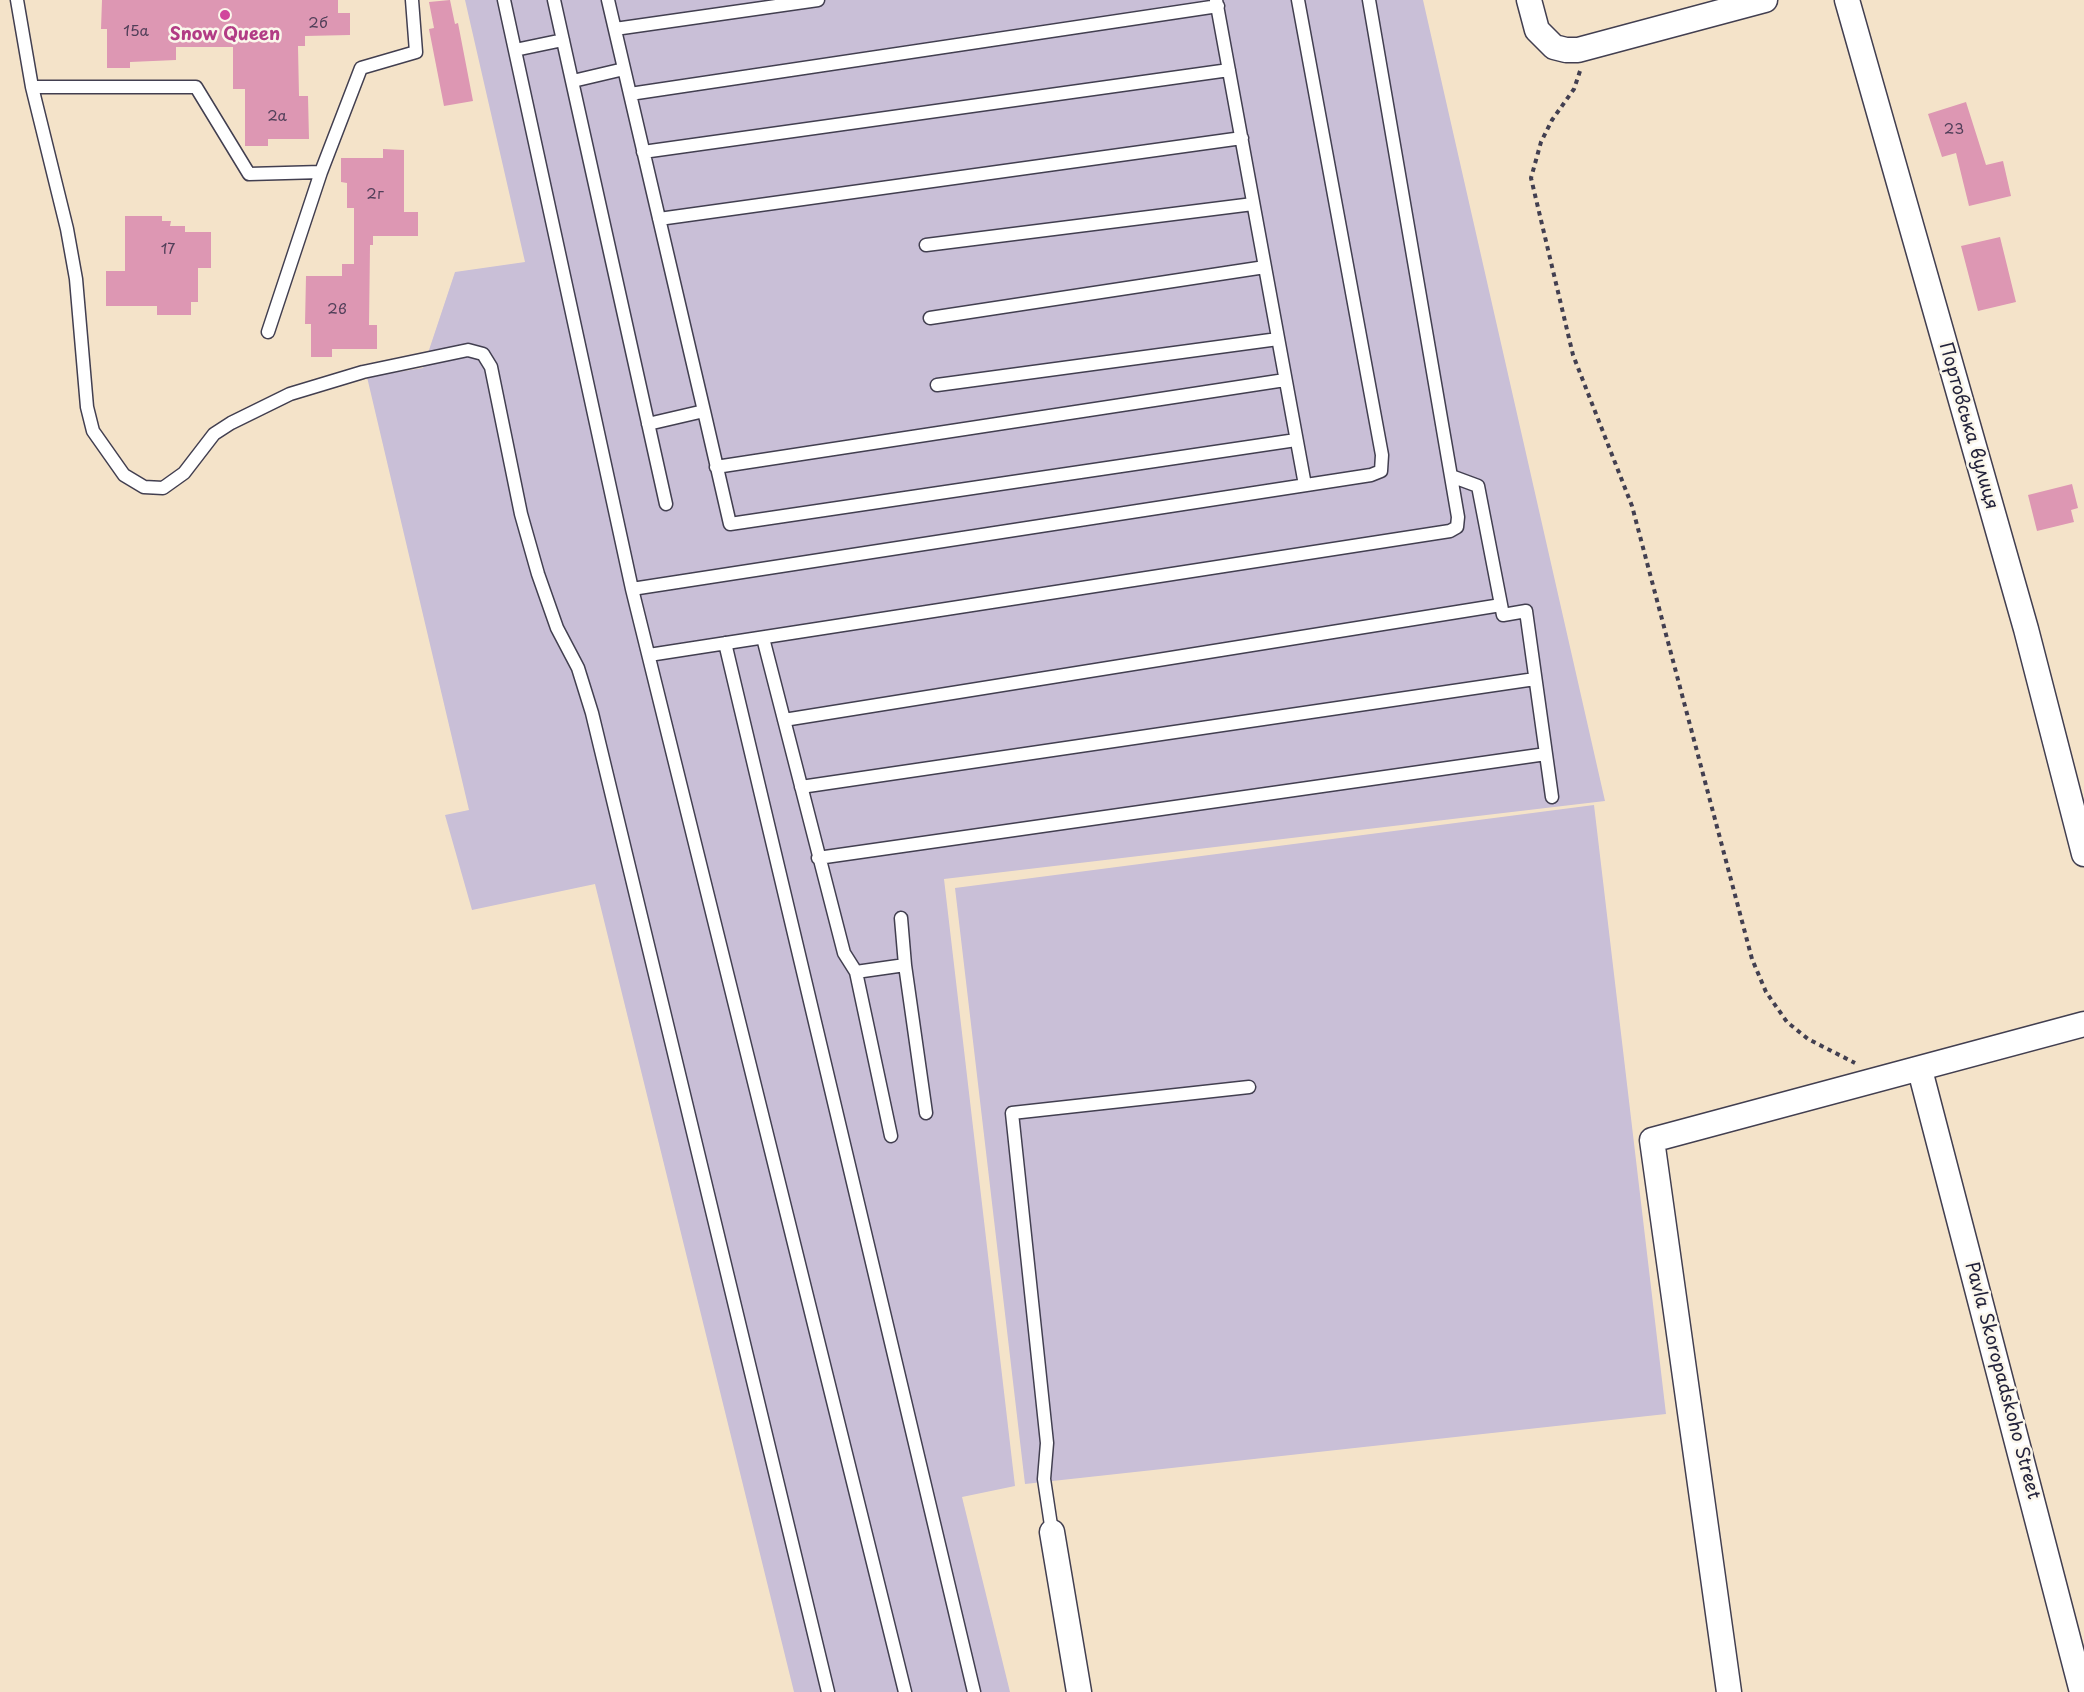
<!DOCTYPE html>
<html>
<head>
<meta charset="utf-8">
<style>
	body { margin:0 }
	canvas { display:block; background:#f4e3c9 }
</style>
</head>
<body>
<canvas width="2084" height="1692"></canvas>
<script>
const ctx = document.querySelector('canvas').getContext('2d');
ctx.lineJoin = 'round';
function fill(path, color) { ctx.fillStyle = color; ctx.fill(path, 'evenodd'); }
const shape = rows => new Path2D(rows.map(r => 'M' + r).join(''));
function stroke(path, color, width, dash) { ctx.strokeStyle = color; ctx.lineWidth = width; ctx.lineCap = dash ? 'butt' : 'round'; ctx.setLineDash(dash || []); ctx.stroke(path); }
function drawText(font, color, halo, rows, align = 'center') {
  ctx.font = font + ' "Playpen Sans",sans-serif'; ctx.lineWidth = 5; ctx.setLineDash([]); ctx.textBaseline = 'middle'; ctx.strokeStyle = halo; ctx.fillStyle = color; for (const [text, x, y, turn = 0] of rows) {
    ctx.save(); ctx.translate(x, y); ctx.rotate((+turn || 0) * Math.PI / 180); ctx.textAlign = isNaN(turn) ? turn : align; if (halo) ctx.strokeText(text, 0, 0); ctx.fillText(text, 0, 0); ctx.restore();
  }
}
fill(shape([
	[465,0,1423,0,1605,801,944,879,1015,1486,962,1497,1010,1692,794,1692,595,884,472,910,445,815,469,810,367,377,423,368,455,272,525,262],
	[1594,805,1666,1414,1025,1484,955,888]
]), '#c9bfd7');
fill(shape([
	[102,0,338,0,338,13,350,13,350,35,305,36,305,46,298,46,299,96,308,96,309,139,268,139,268,146,245,146,245,89,233,89,233,47,176,47,176,60,130,62,130,68,107,68,107,29,101,29],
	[450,0,455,24,458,23,473,101,444,106,429,29,434,28,429,2],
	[1966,102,1986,165,2003,161,2011,196,1969,206,1956,153,1942,157,1928,114],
	[383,149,404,150,404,212,418,212,418,236,373,236,373,245,370,245,369,325,377,325,377,349,332,349,332,357,311,357,311,324,305,324,306,276,342,276,342,264,354,264,354,208,347,208,347,183,341,182,341,158,383,158],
	[125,216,162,216,162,221,171,221,170,226,185,226,185,232,211,232,211,268,198,268,198,302,191,302,191,315,157,315,157,306,106,306,106,271,125,271],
	[2000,237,2016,302,1978,311,1961,246],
	[2072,484,2078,508,2071,510,2074,522,2037,531,2028,495]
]), '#dd97b3');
const lane = shape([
	[17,0,32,87,67,229,76,279,87,407,93,431,124,475,144,487,163,488,184,473,214,434,231,423,290,394,363,372,468,350,483,354,491,367,521,514,538,574,557,628,578,668,592,713,828,1692],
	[504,0,632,589,905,1692],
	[554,0,666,504],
	[608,0,704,411],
	[1216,0,1305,485],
	[615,29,818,0],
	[515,50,563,40],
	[573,81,624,69],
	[32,87,196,87,249,174,321,172],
	[630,94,1218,6],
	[643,152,1229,70],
	[659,219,1242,138],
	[926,245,1253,204],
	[930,318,1265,267],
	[268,332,321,172,361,68,416,52,412,0],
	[937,385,1278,339],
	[648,424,704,411,730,524,1296,440],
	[716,467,1285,380],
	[1451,476,1478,486,1503,615,1526,611,1552,797],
	[632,589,1371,475,1381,471,1382,455,1298,0],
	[763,638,844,953,856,972,905,965,901,918],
	[725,643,974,1692],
	[649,655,1450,531,1457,527,1458,517,1369,0],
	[784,720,1501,605],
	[801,787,1535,679],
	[818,858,1546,754],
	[905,965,926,1113],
	[856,972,891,1136],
	[1052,1532,1044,1479,1047,1443,1012,1113,1249,1087]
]);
const street = shape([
	[1529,0,1537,30,1554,47,1566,50,1578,50,1765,0],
	[1847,0,2026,629,2084,854],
	[1920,1070,2082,1692],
	[1052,1532,1079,1692],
	[1729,1692,1652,1140,2084,1024]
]);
stroke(lane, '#423f50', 15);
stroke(street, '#423f50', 27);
stroke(shape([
	[1580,71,1574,89,1552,120,1541,142,1531,178,1573,355,1632,506,1752,959,1766,992,1787,1022,1808,1039,1855,1063]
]), '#423f50', 4, [4.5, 4.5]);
stroke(lane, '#fff', 12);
stroke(street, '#fff', 24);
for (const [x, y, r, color] of [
	[225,15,6,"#d1479c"]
]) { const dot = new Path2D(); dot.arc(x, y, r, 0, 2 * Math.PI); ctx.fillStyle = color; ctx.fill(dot); stroke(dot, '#fbf7ec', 2); }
drawText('15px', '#513f59', null, [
	["2б",318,24],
	["15а",136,32],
	["2а",277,117],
	["23",1954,130],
	["2г",375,195],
	["17",168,250],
	["2в",337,310]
]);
drawText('bold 18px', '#b23c85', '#fbf7ec', [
	["Snow Queen",225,35]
]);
drawText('18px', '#22223b', '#fbf7ec', [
	["Портовська вулиця",1968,426,74],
	["Pavla Skoropadskoho Street",2002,1381,75]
]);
</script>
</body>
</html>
